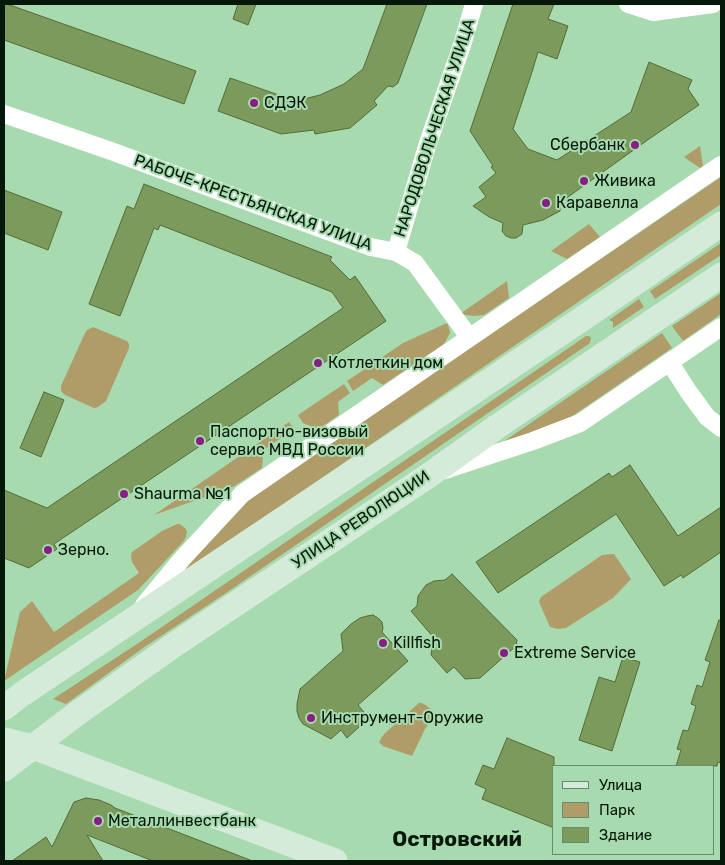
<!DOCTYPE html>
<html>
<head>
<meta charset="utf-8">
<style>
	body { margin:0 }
	#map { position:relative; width:725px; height:865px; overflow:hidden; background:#a7daaf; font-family:Rubik,sans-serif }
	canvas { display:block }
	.frame { position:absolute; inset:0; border:5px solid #051809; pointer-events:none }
	.legend { position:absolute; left:552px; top:765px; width:162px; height:90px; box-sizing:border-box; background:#a7daaf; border:1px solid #668c6d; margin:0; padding:6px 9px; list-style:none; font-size:15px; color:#051809 }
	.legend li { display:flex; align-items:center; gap:10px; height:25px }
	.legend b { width:25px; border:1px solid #668c6d }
</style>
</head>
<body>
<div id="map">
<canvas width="725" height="865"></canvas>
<div class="frame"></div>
<ul class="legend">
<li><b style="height:6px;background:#d4ebd9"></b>Улица</li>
<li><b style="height:14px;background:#b09c69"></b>Парк</li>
<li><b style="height:14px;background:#7c9a5c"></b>Здание</li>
</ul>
</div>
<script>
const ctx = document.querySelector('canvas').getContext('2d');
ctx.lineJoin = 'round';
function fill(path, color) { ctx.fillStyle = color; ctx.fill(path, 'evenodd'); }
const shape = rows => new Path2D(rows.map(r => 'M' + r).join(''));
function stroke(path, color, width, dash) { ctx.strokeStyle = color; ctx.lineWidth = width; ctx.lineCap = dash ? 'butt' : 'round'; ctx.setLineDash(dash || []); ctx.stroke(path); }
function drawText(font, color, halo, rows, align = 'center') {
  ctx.font = font + ' Rubik,sans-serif'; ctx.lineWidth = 4; ctx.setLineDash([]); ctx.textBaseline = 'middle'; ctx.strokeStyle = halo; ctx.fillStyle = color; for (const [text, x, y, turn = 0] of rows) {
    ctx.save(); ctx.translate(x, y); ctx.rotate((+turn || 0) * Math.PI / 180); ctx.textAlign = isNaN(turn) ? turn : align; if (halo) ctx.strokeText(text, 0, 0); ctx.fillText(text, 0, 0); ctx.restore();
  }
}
fill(shape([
	[700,146,703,166,700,168,684,157],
	[721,177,721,204,294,497,180,573,252,497],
	[589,224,600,237,567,259,551,251],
	[721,243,721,255,655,299,650,291],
	[507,281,509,298,484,315,473,316,460,314],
	[721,293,721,314,683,341,672,326],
	[639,299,644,307,613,328,613,322,609,320],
	[447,323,449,328,450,333,444,344,383,385,372,378,353,391,347,381,403,343],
	[93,327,127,341,129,344,129,348,106,401,98,407,94,408,65,395,61,391,61,386,85,333,87,330],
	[662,333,672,348,571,417,500,444],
	[586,336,589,336,591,338,590,343,226,593,143,648,66,704,53,699,140,642],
	[344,384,350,393,338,402,339,415,323,426,313,427,303,423,298,415],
	[289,422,294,429,261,452,263,458,262,468,233,487,154,515],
	[177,524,180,524,185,528,187,531,186,537,183,542,138,590,4,681,20,612,32,601,54,632,139,573,132,562,131,556,132,552,162,531],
	[614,554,631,579,613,598,566,628,558,629,550,627,539,602,541,597,602,555],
	[419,703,422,703,427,706,436,714,425,729,412,756,383,746,379,742,384,734]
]), '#b09c69');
const building = shape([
	[4,4,7,4,196,71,184,104,4,40,4,4],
	[238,4,256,4,248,25,233,19,238,4],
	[387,4,427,4,398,83,393,87,388,86,374,101,377,105,350,128,315,134,314,130,281,134,218,111,230,78,296,101,320,95,344,84,363,69,387,4],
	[513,4,554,4,548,19,568,26,557,59,538,52,532,72,513,129,528,149,557,160,631,112,649,62,692,80,688,89,699,105,649,139,561,202,560,211,543,220,523,225,522,234,516,238,511,238,506,236,502,231,503,223,489,217,473,206,486,197,479,187,496,173,491,167,493,166,470,131,513,4],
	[144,184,332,257,330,260,350,280,355,276,386,321,54,544,57,549,29,568,4,558,4,490,47,508,343,308,332,292,160,225,158,230,154,228,120,316,89,304,127,206,134,209,144,184],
	[4,190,62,212,48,250,4,233,4,190],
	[44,392,64,400,41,457,20,448,44,392],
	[630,465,678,536,721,507,721,552,683,578,681,575,664,586,616,514,498,593,476,562,609,473,612,477,630,465],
	[452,574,517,640,516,646,480,678,465,679,454,667,447,673,431,655,433,637,411,611,417,606,418,596,426,585,434,581,445,580,452,574],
	[373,615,378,618,382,622,383,628,382,632,408,661,358,705,369,718,347,738,341,730,331,739,303,724,299,718,297,711,297,704,300,689,343,651,341,634,351,624,360,618,367,616,373,615],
	[719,620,721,621,721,763,718,762,717,766,676,766,681,750,677,749,683,730,688,731,696,706,691,704,697,685,702,687,710,662,705,660,719,620],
	[623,657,640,662,612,751,579,740,599,677,615,682,623,657],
	[507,738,554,757,554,828,482,799,486,789,475,784,483,765,494,769,507,738],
	[86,798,99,800,111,805,115,808,250,860,250,861,153,861,87,835,103,861,12,861,46,837,52,847,74,802,86,798]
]);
fill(building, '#7c9a5c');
stroke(building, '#546b39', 1);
stroke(shape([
	[628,4,653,12,713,4],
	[4,114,111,151,371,247,396,252,415,263,469,337],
	[396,252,427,146,463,42,474,4],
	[670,363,688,391,707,417,721,428],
	[445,470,533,441,580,423,721,327],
	[144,605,182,559,242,494,721,165]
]), '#fff', 18);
stroke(shape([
	[4,708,22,694,579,321,721,224],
	[4,740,33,747,335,861],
	[4,769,75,715,174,645,428,476,498,426,721,275]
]), '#d4ebd9', 25);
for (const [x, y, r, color] of [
	[254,103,5,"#881e85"],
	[635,145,5,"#881e85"],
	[584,181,5,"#881e85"],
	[546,203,5,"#881e85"],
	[318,363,5,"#881e85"],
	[200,441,5,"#881e85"],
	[124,494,5,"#881e85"],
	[48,550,5,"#881e85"],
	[383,643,5,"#881e85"],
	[504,653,5,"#881e85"],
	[311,718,5,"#881e85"],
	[98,821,5,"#881e85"]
]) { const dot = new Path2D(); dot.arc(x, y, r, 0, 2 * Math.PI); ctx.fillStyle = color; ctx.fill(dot); stroke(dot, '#a7daaf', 2); }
drawText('16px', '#051809', '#a7daaf', [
	["СДЭК",264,103],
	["Сбербанк",625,145,"right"],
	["Живика",594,181],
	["Каравелла",556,203],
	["Котлеткин дом",328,363],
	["Паспортно-визовый",210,432],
	["сервис МВД России",210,450],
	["Shaurma №1",134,494],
	["Зерно.",58,550],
	["Killfish",393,643],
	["Extreme Service",514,653],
	["Инструмент-Оружие",321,718],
	["Металлинвестбанк",108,821]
], 'left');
drawText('16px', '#051809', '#a7daaf', [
	["НАРОДОВОЛЬЧЕСКАЯ УЛИЦА",435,128,-72],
	["РАБОЧЕ-КРЕСТЬЯНСКАЯ УЛИЦА",253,203,20],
	["УЛИЦА РЕВОЛЮЦИИ",361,520,-34]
]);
drawText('bold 21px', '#051809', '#a7daaf', [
	["Островский",457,840]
]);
</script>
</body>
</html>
